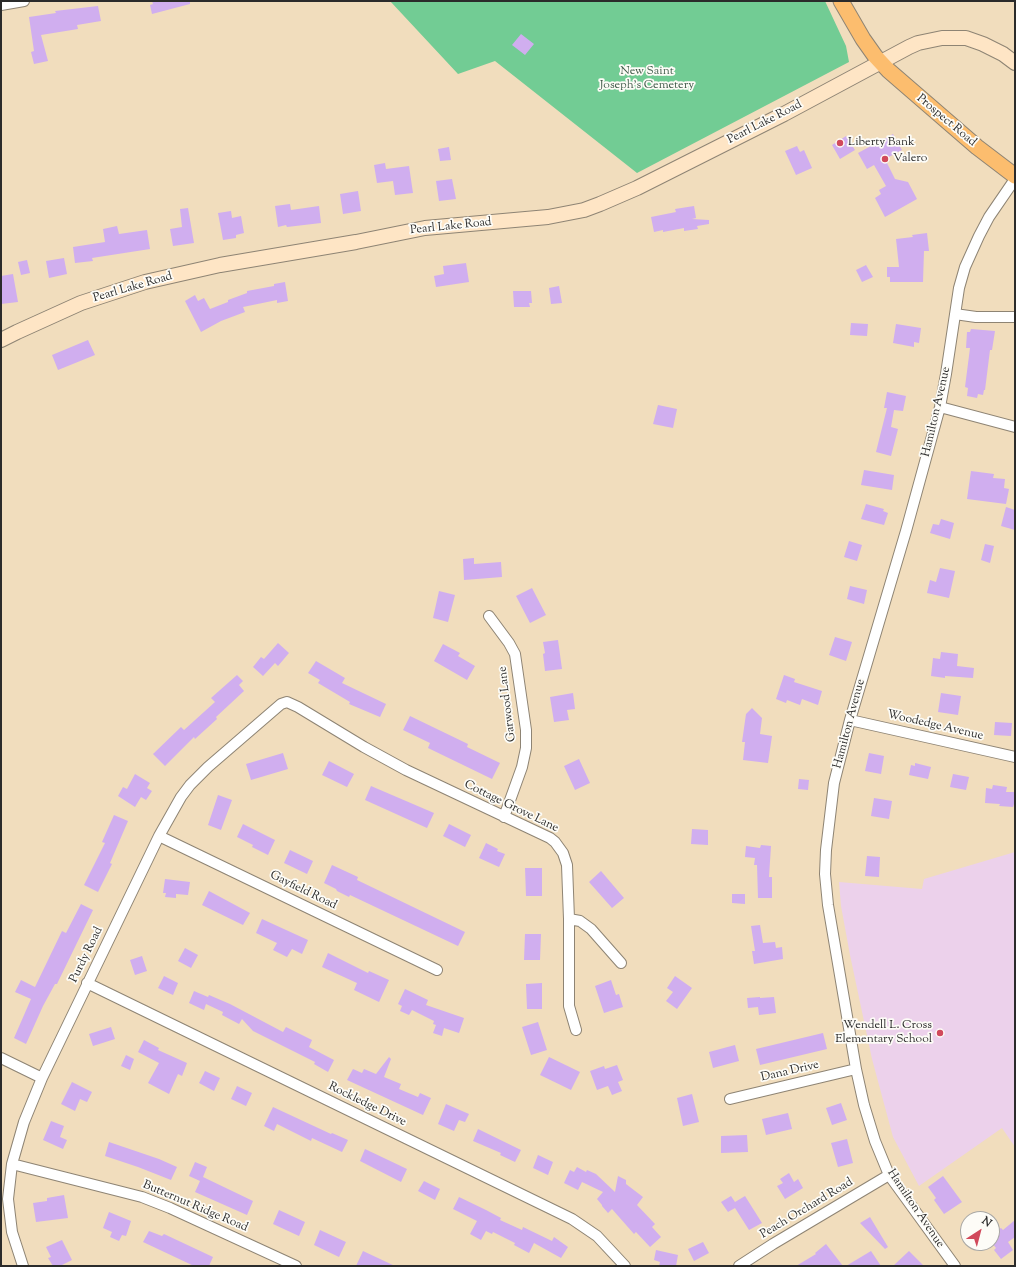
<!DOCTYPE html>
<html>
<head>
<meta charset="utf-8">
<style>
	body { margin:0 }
	#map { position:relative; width:1016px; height:1267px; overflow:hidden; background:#f1ddbd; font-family:"Sorts Mill Goudy",serif }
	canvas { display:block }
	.frame { position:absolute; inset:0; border:2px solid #2b2b2b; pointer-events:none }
	.north { position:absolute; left:960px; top:1211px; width:40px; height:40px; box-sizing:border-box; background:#fdfcf7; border:1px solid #a9a8a5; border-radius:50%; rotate:36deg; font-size:11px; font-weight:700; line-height:16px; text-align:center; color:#2b2b2b }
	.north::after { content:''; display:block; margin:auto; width:14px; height:18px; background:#d1495b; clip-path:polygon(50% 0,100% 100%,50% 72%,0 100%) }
</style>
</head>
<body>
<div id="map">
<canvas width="1016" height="1267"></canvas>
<div class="frame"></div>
<div class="north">N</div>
</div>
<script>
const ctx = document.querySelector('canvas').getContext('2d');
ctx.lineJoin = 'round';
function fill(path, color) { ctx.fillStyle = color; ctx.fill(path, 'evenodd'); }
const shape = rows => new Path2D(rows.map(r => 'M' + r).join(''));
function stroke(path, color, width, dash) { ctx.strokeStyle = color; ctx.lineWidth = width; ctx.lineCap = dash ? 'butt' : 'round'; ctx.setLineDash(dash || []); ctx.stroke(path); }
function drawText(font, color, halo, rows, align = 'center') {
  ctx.font = font + ' "Sorts Mill Goudy",serif'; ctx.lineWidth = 3.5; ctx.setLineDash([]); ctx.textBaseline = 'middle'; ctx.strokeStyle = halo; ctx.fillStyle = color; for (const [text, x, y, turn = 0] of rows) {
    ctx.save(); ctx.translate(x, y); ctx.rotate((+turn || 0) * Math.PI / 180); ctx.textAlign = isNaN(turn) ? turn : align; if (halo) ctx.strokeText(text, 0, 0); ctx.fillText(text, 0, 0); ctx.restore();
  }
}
fill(shape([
	[1015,852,1015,1147,1002,1128,919,1186,893,1137,872,1059,850,955,841,906,839,882,922,889,924,879]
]), '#ecd1eb');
fill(shape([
	[390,1,825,1,846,46,849,62,637,173,495,61,458,74]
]), '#72cc94');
fill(shape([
	[152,1,190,1,190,4,152,14,150,5,153,4],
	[98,6,101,21,77,25,78,29,41,35,48,61,34,64,31,52,34,51,29,17,56,13,55,11],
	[521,34,534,44,525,55,512,45],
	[893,134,902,150,885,159,895,179,908,182,917,199,885,217,875,198,881,194,879,190,886,186,874,165,867,169,858,153],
	[846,136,855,150,840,159,832,145],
	[797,146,800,152,804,150,812,168,796,175,785,151],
	[449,147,451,160,440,161,438,149],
	[385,163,386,169,409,166,413,193,395,195,393,181,377,183,374,165],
	[452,179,456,199,439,201,436,181],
	[358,191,361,211,343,214,340,194],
	[290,204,291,210,319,206,321,223,287,227,286,225,278,227,275,206],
	[694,206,696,218,692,219,709,220,709,224,697,226,698,229,684,231,684,228,663,232,663,230,654,232,651,217,676,212,675,209],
	[188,208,194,243,173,246,170,229,182,227,180,209],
	[231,211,232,218,241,216,244,233,236,235,236,238,223,240,218,213],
	[117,226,119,234,147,230,150,249,92,258,93,261,75,263,73,247,105,242,103,229],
	[927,233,929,251,924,251,923,282,890,282,890,277,887,277,887,267,899,267,896,239,913,237,912,235],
	[64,258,67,274,49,278,46,261],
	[27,260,30,273,21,275,18,262],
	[466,263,469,282,436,287,434,276,444,274,443,266],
	[866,265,873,277,862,282,856,270],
	[13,274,18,302,1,304,1,276],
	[285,282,288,301,277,303,277,300,243,307,245,312,221,321,201,332,185,301,195,295,198,301,204,298,210,309,228,302,228,300,247,293,247,291,274,286,274,284],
	[559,286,562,303,551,304,549,288],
	[513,291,531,291,532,303,529,303,530,307,514,307],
	[851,323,868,324,867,336,850,335],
	[896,324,921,328,919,343,914,342,914,347,893,343],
	[971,329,995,331,992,350,990,350,985,390,984,390,983,395,978,394,977,398,967,396,968,388,965,387,970,348,966,348,967,332,970,332],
	[88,340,95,355,58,370,52,355],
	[887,392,906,396,903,411,894,410,891,427,898,429,891,456,876,452,887,408,884,408],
	[658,405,677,409,673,428,653,424],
	[864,470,894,475,892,490,861,485],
	[971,471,994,474,993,478,1005,479,1004,488,1009,489,1006,504,967,499],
	[866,504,884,509,883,511,888,513,884,525,861,519],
	[1006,507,1015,510,1015,530,1001,526],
	[941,519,954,523,950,539,930,533,933,524,939,525],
	[849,541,862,545,857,561,844,557],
	[985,544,994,546,990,563,981,560],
	[474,558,474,564,501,562,502,577,464,580,463,559],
	[940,568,955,571,949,598,927,593,930,580,936,582],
	[850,586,867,590,864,604,847,599],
	[532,588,546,615,530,623,516,596],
	[439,591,455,595,448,622,433,618],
	[835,637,852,642,846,661,829,655],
	[558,640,562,669,545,671,543,654,545,653,543,642],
	[278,643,289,653,278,666,275,663,263,676,253,667,261,657,264,659],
	[443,644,460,653,458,656,475,666,467,680,434,661],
	[941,652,958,654,957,666,974,668,973,678,945,676,945,678,931,676,933,658,940,659],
	[316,661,345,678,342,683,386,704,380,717,349,704,350,702,318,683,320,680,308,673],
	[237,675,243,681,239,685,244,691,216,717,217,719,195,739,194,737,165,766,153,754,181,727,184,730,215,702,211,698],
	[784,675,795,679,794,682,822,691,818,705,802,699,800,705,787,700,786,703,776,699],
	[573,693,575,709,567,710,569,720,554,722,550,697],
	[941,693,961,696,958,715,938,712],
	[752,708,762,718,760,734,772,736,768,763,743,760,745,742,742,742,746,714],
	[410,716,468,744,467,747,500,763,492,779,428,748,430,743,403,730],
	[995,722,1012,723,1011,736,994,735],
	[283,753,288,769,251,780,246,764],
	[869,753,884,756,881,774,865,771],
	[579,759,590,783,575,790,564,766],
	[329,761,354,774,347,787,322,775],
	[915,763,931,767,928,779,909,775,911,765,915,766],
	[135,774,150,783,147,788,152,791,146,800,141,797,135,807,118,796,123,787,127,789],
	[953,774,969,777,966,790,950,787],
	[799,779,809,780,808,790,798,789],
	[993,785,1007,787,1006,792,1015,792,1015,804,1014,804,1013,807,999,806,1000,804,985,803,986,788,992,789],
	[371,786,434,813,427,828,365,800],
	[218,795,232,800,221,830,208,825],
	[874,798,892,801,889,819,871,816],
	[114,815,128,821,110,863,112,864,98,892,84,885,105,843,102,842],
	[243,824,275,840,268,855,252,847,253,845,237,837],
	[449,824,471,835,465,847,443,836],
	[692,829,708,830,708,845,691,844],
	[486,843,498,849,497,851,505,854,499,867,479,858],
	[761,845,771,846,769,877,772,877,772,898,758,898,757,865,754,865,755,858,745,857,746,846,760,848],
	[290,850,313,861,307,874,284,863],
	[867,856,880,857,879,877,865,876],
	[332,865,358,877,357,880,465,932,458,946,350,895,349,897,337,891,336,889,324,883],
	[525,868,542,868,542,896,526,896],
	[601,871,624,898,612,908,589,882],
	[165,879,190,882,188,895,176,894,176,898,165,897,166,893,163,893],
	[209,891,250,913,243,925,202,905],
	[732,894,745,894,745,904,732,903],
	[81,904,93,910,57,984,55,984,43,1006,26,1044,14,1038,31,999,15,992,21,980,35,987,62,931,66,933],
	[262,919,308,940,302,954,292,949,287,957,273,950,277,943,256,933],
	[760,925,763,943,775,942,776,948,782,947,783,959,754,964,752,951,755,951,751,926],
	[525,934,541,934,540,960,524,960],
	[185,948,198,955,191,968,178,961],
	[328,953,368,973,369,971,389,980,379,1002,354,990,357,983,322,967],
	[142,956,147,971,135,975,130,960],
	[164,976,178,983,173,995,158,988],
	[675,976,692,988,677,1009,666,1001,673,992,667,988],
	[611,980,616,995,619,994,623,1007,604,1013,595,986],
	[542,983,542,1009,527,1009,526,984],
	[405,989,428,1000,426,1005,464,1018,459,1033,444,1028,442,1036,433,1033,436,1025,433,1024,434,1021,412,1010,409,1015,400,1011,402,1006,398,1004],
	[194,991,208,997,209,995,230,1004,283,1032,286,1027,312,1040,309,1047,334,1060,328,1072,314,1064,315,1062,253,1031,242,1019,239,1024,222,1015,223,1012,206,1004,204,1010,189,1003],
	[760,997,760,998,774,997,776,1013,759,1015,758,1007,748,1008,747,998],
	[538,1022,547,1050,531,1055,522,1027],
	[111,1027,115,1039,93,1046,89,1034],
	[823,1033,827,1049,760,1065,756,1049],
	[144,1040,159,1048,158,1050,187,1063,182,1076,178,1074,169,1094,148,1083,159,1063,138,1052],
	[735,1045,739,1061,713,1068,709,1052],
	[126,1055,134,1059,130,1070,121,1066],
	[389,1057,391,1059,384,1077,401,1084,399,1089,418,1097,420,1093,431,1098,423,1115,347,1080,353,1069,362,1073,364,1069,376,1074],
	[549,1057,580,1072,571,1090,540,1075],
	[617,1065,623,1080,618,1082,622,1091,612,1095,608,1086,597,1090,590,1071,604,1066,605,1069],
	[205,1071,220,1078,214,1091,199,1083],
	[72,1082,92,1092,87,1102,80,1099,75,1111,61,1104],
	[237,1086,252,1093,246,1106,231,1099],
	[692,1094,699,1122,683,1126,677,1098],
	[841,1103,847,1120,832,1125,826,1108],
	[446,1104,469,1114,465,1122,459,1120,454,1131,438,1124],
	[273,1107,331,1134,332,1133,348,1140,342,1152,312,1138,311,1141,277,1124,274,1131,264,1126],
	[788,1113,792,1129,766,1135,762,1119],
	[51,1121,64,1126,60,1137,67,1140,63,1149,43,1140],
	[478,1129,521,1150,515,1162,500,1155,501,1153,473,1141],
	[747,1135,748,1152,721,1153,721,1136],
	[847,1139,853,1163,838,1167,831,1143],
	[109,1142,159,1159,177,1167,171,1180,138,1167,105,1156],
	[365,1149,407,1169,401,1182,360,1161],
	[538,1155,553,1162,548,1175,533,1168],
	[195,1162,207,1167,203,1177,253,1201,247,1215,195,1192,200,1181,189,1176],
	[577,1167,586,1172,587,1170,596,1174,615,1192,618,1176,626,1180,626,1184,643,1197,637,1205,655,1224,652,1227,661,1237,650,1247,636,1232,634,1234,612,1209,608,1213,602,1206,602,1205,597,1199,603,1192,582,1182,578,1190,564,1183,570,1170,574,1172],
	[789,1173,794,1182,798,1179,803,1188,785,1199,777,1186,783,1183,780,1179],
	[943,1176,962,1202,944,1214,934,1200,936,1198,928,1187],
	[424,1181,440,1189,435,1200,418,1191],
	[64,1195,68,1218,36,1222,33,1203,47,1201,47,1198],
	[731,1196,735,1202,745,1196,762,1223,749,1230,735,1208,728,1212,721,1202],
	[459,1197,486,1210,501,1218,500,1220,522,1230,523,1227,552,1241,554,1237,568,1247,561,1258,534,1243,529,1253,514,1245,515,1243,493,1232,492,1234,486,1231,481,1240,470,1234,477,1221,453,1209],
	[279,1210,305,1222,299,1236,273,1224],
	[109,1212,131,1221,126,1236,122,1235,119,1241,110,1237,112,1232,103,1228],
	[870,1217,888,1247,885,1249,860,1223],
	[992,1219,999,1229,1001,1228,1003,1230,1015,1220,1015,1237,1008,1242,1013,1250,1001,1259,994,1250,996,1248,992,1243],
	[320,1230,346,1242,339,1257,314,1245],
	[149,1231,162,1236,164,1234,213,1257,209,1266,194,1266,143,1242],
	[62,1240,72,1260,60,1266,53,1266,48,1258,51,1257,46,1247],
	[703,1242,709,1253,694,1261,688,1249],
	[826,1244,843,1266,796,1266,816,1254,815,1253],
	[656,1250,678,1255,676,1266,659,1266,660,1262,654,1260],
	[363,1251,395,1266,356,1266],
	[871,1251,881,1266,846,1266],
	[909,1251,924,1266,893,1266]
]), '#d0aeef');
const street = shape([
	[1,5,24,1],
	[955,314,976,317,1015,317],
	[940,407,1015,427],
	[489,616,509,643,515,654,526,730,526,748,522,767,504,817],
	[850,720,1015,757],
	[159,836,437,970],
	[569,919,580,921,591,929,621,963],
	[87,983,572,1219,597,1236,625,1266],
	[1,1058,42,1078],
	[730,1099,856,1069],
	[12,1164,142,1197,170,1208,296,1266],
	[23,1266,12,1232,8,1199,12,1164,24,1122,42,1078,159,836,181,797,190,785,208,767,281,704,287,702,298,707,364,747,406,770,550,838,555,842,563,853,567,865,569,919,569,1006,576,1030],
	[739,1266,773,1244,889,1175],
	[955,1266,889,1175,875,1141,864,1105,856,1069,828,905,825,874,826,850,834,783,850,720,906,531,940,407,946,374,959,288,965,267,979,236,989,217,1015,179]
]);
const secondary = shape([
	[1,340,17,332,81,303,145,282,220,265,356,242,425,228,548,217,584,210,600,204,637,188,784,114,909,47,918,43,942,38,966,38,983,44,1003,54,1015,63]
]);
const primary = shape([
	[841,1,863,39,875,56,888,70,977,147,1015,176]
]);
stroke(street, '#8e8474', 12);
stroke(secondary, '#8e8474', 16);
stroke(primary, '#8e8474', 17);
stroke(street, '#fff', 10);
stroke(secondary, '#fee5c5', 14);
stroke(primary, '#fcbd6e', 15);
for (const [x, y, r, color] of [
	[840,143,4,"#d1495b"],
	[885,159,4,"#d1495b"],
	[940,1033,4,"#d1495b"]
]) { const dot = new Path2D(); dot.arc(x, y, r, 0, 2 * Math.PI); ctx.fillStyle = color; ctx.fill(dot); stroke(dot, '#fdfcf7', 1.5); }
drawText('12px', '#405b4a', '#fdfcf7', [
	["New Saint",647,72],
	["Joseph's Cemetery",647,86]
]);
drawText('12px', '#2b2b2b', '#fdfcf7', [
	["Prospect Road",946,121,40],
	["Pearl Lake Road",765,123,-27],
	["Pearl Lake Road",451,227,-6],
	["Pearl Lake Road",133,288,-16],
	["Hamilton Avenue",937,412,-77],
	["Garwood Lane",508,704,-97],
	["Hamilton Avenue",850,724,-75],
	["Woodedge Avenue",935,726,13],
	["Cottage Grove Lane",511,807,26],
	["Gayfield Road",303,891,26],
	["Purdy Road",87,955,-64],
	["Dana Drive",790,1072,-13],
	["Rockledge Drive",367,1105,26],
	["Butternut Ridge Road",195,1207,23],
	["Peach Orchard Road",807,1209,-31],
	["Hamilton Avenue",915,1209,56]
]);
drawText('12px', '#2b2b2b', '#fdfcf7', [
	["Liberty Bank",848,143],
	["Valero",893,159],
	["Wendell L. Cross",932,1026,"right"],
	["Elementary School",932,1040,"right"]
], 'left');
</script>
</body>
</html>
